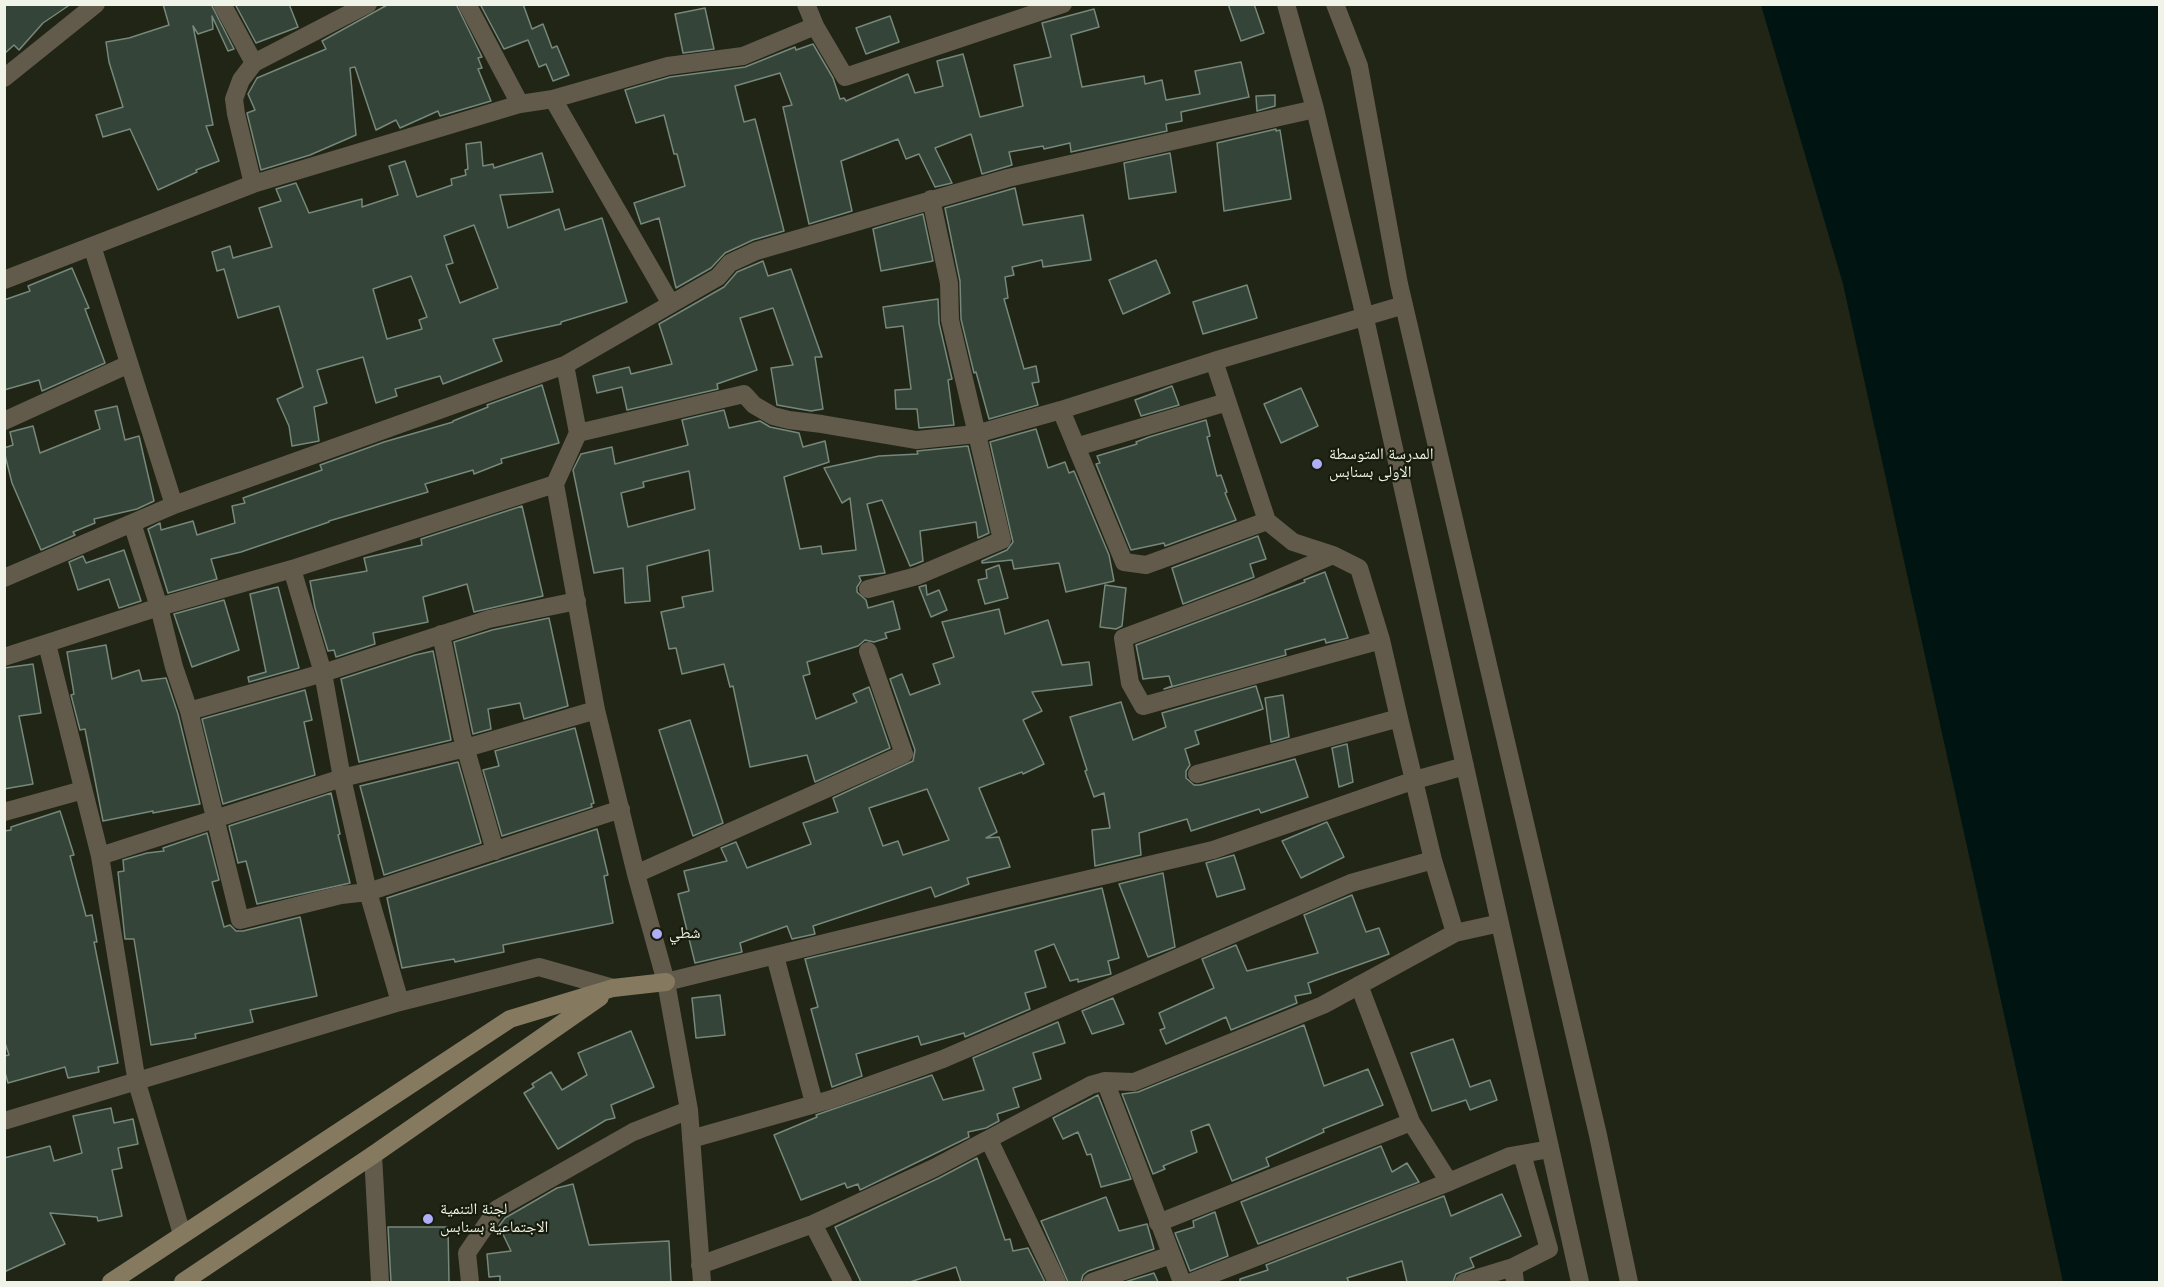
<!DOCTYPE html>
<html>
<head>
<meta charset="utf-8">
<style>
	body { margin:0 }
	#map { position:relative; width:2164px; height:1287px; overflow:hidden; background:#212515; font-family:Poppins,sans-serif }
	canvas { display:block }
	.frame { position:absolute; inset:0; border:6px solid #eff3e8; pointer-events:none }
</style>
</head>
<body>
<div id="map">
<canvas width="2164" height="1287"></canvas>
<div class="frame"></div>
</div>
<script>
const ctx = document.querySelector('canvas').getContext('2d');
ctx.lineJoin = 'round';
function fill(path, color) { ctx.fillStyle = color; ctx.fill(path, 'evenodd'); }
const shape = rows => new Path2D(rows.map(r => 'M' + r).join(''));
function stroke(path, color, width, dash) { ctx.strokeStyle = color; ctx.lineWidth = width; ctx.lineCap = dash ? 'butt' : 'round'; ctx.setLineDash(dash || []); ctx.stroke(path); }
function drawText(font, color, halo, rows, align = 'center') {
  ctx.font = font + ' Poppins,"Noto Naskh Arabic",sans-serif'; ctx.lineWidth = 4.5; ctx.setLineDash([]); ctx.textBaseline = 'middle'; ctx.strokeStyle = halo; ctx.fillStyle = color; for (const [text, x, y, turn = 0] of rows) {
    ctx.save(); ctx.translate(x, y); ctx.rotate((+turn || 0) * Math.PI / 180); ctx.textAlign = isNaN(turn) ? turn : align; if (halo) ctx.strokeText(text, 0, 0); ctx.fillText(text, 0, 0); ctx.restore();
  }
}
fill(shape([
	[1761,5,2159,5,2159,1282,2063,1282,1843,284]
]), '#001412');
const building = shape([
	[4,4,71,4,43,23,19,50,14,45,4,54,4,4],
	[163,4,211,4,234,49,228,51,212,16,213,29,198,34,193,26,213,125,206,126,219,161,196,170,197,172,158,190,130,129,103,137,96,115,123,107,109,62,106,42,129,38,169,25,163,4],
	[235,4,289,4,298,27,256,43,235,4],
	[389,4,456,4,482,57,478,58,482,68,478,69,491,101,440,116,438,111,400,128,396,120,376,130,355,67,350,68,356,135,310,155,261,170,247,113,255,110,248,94,257,78,326,49,322,41,389,4],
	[480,4,523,4,532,29,543,24,552,48,557,46,569,75,553,81,546,64,539,67,528,40,504,49,480,4],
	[1228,4,1254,4,1264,33,1241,41,1228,4],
	[705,8,714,49,683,53,675,14,705,8],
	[1094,9,1099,27,1071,35,1082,87,1144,76,1145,84,1162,80,1166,100,1200,94,1195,71,1241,62,1249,97,1181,112,1182,121,1166,124,1167,131,1071,152,1070,143,1044,149,1043,146,1009,152,1012,165,982,174,971,134,935,148,952,183,935,187,919,154,906,159,898,139,841,161,852,211,809,224,783,107,792,105,780,73,735,86,744,122,755,119,784,231,753,240,725,253,711,268,676,288,659,218,641,224,634,203,685,186,677,154,674,154,664,115,636,123,625,90,670,77,745,67,795,47,796,50,813,44,833,78,840,99,844,98,846,101,908,74,915,93,943,86,937,61,963,54,980,117,1023,106,1014,65,1051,57,1042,23,1094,9],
	[890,16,899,42,866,54,856,28,890,16],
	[1275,95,1275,106,1257,111,1256,96,1275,95],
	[1276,129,1276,131,1280,130,1291,199,1224,211,1217,143,1276,129],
	[481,142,483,166,493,164,494,168,542,153,553,192,500,195,508,228,559,209,565,230,602,218,627,302,561,322,561,324,493,339,502,361,443,384,440,376,395,389,397,396,376,403,363,357,317,370,327,403,314,407,319,441,292,446,289,426,277,399,303,387,279,306,238,318,224,269,217,271,212,252,230,246,233,258,272,247,259,208,281,201,276,189,296,183,309,213,362,199,362,207,398,195,389,166,405,161,417,197,452,185,451,179,466,175,465,170,468,169,466,144,481,142],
	[474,225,498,288,460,303,446,265,453,263,444,236,474,225],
	[411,276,427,317,419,320,422,329,387,339,373,289,411,276],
	[1170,153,1176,192,1129,199,1124,163,1170,153],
	[1015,188,1023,225,1083,215,1091,260,1043,267,1042,260,1012,267,1014,275,1005,277,1008,298,1004,299,1024,369,1036,366,1039,382,1032,383,1038,405,989,419,976,372,974,373,961,319,960,281,945,208,1015,188],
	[923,214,933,261,881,271,873,229,923,214],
	[1156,260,1170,293,1123,314,1109,280,1156,260],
	[763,261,768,276,791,269,822,357,815,357,823,409,811,411,777,405,771,368,793,365,773,308,740,318,757,370,717,384,718,389,627,410,622,387,597,393,593,376,629,367,631,374,672,364,659,324,724,287,737,272,763,261],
	[72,268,89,308,85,309,105,363,42,391,39,380,4,390,4,300,30,291,28,286,72,268],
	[1247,285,1257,318,1203,334,1193,302,1247,285],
	[938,299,939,323,952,379,948,380,954,425,919,428,917,409,896,409,895,390,911,389,903,326,886,328,883,307,938,299],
	[542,385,559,443,501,459,502,463,474,474,473,470,425,484,428,492,329,521,329,522,241,552,211,559,217,579,168,593,148,529,160,523,161,530,193,521,197,535,235,523,232,506,245,503,243,498,322,470,320,465,384,442,453,422,453,421,488,407,487,405,542,385],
	[1172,386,1179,405,1141,416,1135,400,1172,386],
	[1301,388,1318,426,1281,443,1264,404,1301,388],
	[117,406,125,440,139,436,154,501,137,509,94,519,95,523,73,532,75,535,41,550,12,483,4,451,4,448,13,445,10,432,33,426,40,453,100,429,95,411,117,406],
	[724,410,729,428,760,421,770,427,799,433,803,447,825,441,829,462,784,477,800,549,821,546,822,554,856,550,850,498,842,503,824,468,879,456,918,454,917,451,968,446,989,533,978,538,976,522,920,531,923,561,910,566,882,500,867,504,885,573,859,576,861,581,857,587,857,592,866,600,868,608,893,601,900,629,885,633,887,638,874,642,865,640,858,646,807,662,810,674,803,676,816,719,857,702,853,694,869,687,890,748,815,782,807,755,750,767,733,686,730,687,724,664,682,674,676,648,669,649,661,612,684,607,682,597,713,591,709,550,647,566,650,601,625,603,623,568,594,573,573,470,581,454,612,447,615,464,688,445,682,420,724,410],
	[689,471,695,509,628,527,621,493,644,487,643,482,689,471],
	[1206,420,1210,436,1207,437,1217,476,1221,475,1227,492,1225,493,1236,520,1165,546,1164,543,1131,550,1096,464,1100,463,1097,456,1137,444,1136,442,1149,437,1206,420],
	[1036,429,1048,468,1065,462,1069,473,1074,471,1109,555,1114,581,1066,592,1059,563,1014,569,1012,560,982,563,982,561,1007,550,1013,542,990,442,1036,429],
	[522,506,543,596,474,612,467,584,423,597,428,622,373,633,375,644,336,657,334,650,328,651,315,608,310,581,367,571,364,558,422,545,421,539,522,506],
	[1258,536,1266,559,1250,564,1254,577,1183,604,1172,568,1258,536],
	[124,550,141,601,119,608,109,579,78,590,69,562,83,556,86,563,124,550],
	[999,565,1008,598,985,604,978,580,987,578,986,570,999,565],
	[1325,572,1348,638,1326,643,1325,639,1285,650,1286,655,1164,689,1172,686,1169,676,1143,679,1136,645,1305,582,1304,580,1325,572],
	[926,585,927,595,939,590,947,610,931,617,919,587,926,585],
	[1105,585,1126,588,1122,626,1116,629,1100,627,1105,585],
	[278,587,299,668,249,682,248,677,266,672,250,594,278,587],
	[224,600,239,650,192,667,174,614,224,600],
	[999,609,1005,634,1048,620,1062,665,1089,662,1092,685,1032,692,1042,711,1023,720,1044,764,1023,774,1022,772,979,788,997,832,986,838,999,837,1010,867,967,878,969,884,935,897,931,887,813,926,815,934,792,939,787,926,740,943,742,952,695,963,678,894,689,891,684,871,727,861,721,848,736,842,747,868,811,844,803,823,838,812,833,798,913,761,915,750,890,679,902,674,910,695,940,684,933,664,954,657,942,622,999,609],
	[927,789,949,840,903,855,898,841,883,846,869,808,927,789],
	[549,618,568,706,524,719,520,703,488,709,491,729,473,734,454,642,492,630,549,618],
	[106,645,112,679,139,670,142,681,166,678,178,714,200,804,153,813,153,811,103,821,85,729,80,730,71,695,74,694,67,652,106,645],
	[433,651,451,740,359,762,341,679,415,655,433,651],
	[33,664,41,713,19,716,33,784,4,789,4,668,33,664],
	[1256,686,1263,709,1195,731,1199,744,1185,749,1190,765,1186,771,1186,778,1194,785,1200,785,1295,759,1308,797,1261,813,1259,809,1191,831,1187,819,1139,833,1141,855,1095,866,1092,830,1110,828,1104,793,1094,797,1085,771,1087,770,1070,717,1121,702,1133,740,1166,727,1162,713,1256,686],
	[305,690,312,720,304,722,315,775,223,804,202,719,305,690],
	[1283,695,1289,737,1271,742,1265,698,1283,695],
	[690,720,723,823,693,836,659,730,690,720],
	[575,728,594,803,591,804,592,807,502,836,483,770,499,766,495,751,575,728],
	[1347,744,1353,782,1339,787,1332,748,1347,744],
	[458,762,481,843,384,875,360,786,458,762],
	[331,793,340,834,338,835,350,883,257,904,246,861,238,863,229,826,331,793],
	[60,811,74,855,70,856,86,916,92,915,97,942,94,942,118,1063,98,1067,99,1072,68,1078,65,1067,8,1083,4,1069,4,1056,9,1055,4,1040,4,831,11,830,11,827,60,811],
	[1327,822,1344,857,1301,878,1282,841,1327,822],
	[597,829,608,875,604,876,613,923,503,945,504,952,455,962,454,959,402,968,387,898,597,829],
	[207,833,219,880,212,882,224,927,230,925,236,931,243,931,300,917,317,996,250,1010,253,1022,195,1034,196,1038,151,1045,134,939,125,939,118,872,124,871,123,860,147,853,164,851,163,848,207,833],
	[1234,855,1245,889,1217,897,1206,863,1234,855],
	[1163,873,1175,947,1148,957,1119,884,1163,873],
	[1102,888,1119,958,1108,961,1111,974,1078,982,1078,979,1070,981,1054,944,1035,951,1046,987,1025,993,1030,1009,965,1037,964,1033,921,1045,918,1036,856,1054,862,1076,832,1087,811,1009,818,1007,805,959,1102,888],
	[1352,895,1366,932,1379,928,1389,954,1308,983,1311,993,1295,996,1297,1003,1231,1030,1226,1017,1166,1044,1160,1030,1165,1028,1159,1013,1214,988,1202,959,1236,945,1247,971,1318,953,1304,915,1352,895],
	[720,995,725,1035,696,1038,692,998,720,995],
	[1113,998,1124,1024,1092,1034,1082,1011,1113,998],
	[1058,1022,1065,1043,1033,1053,1041,1079,1013,1088,1019,1107,997,1114,999,1121,986,1128,968,1132,969,1137,860,1190,858,1184,847,1188,845,1183,801,1200,774,1135,817,1117,816,1115,932,1075,943,1100,984,1090,973,1058,1058,1022],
	[1304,1025,1324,1086,1368,1069,1383,1105,1323,1129,1324,1132,1266,1158,1269,1166,1232,1181,1209,1124,1191,1131,1197,1152,1163,1166,1165,1169,1153,1174,1122,1094,1138,1092,1304,1025],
	[631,1031,654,1087,611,1105,615,1118,606,1120,558,1149,524,1093,534,1087,532,1084,551,1072,562,1090,587,1075,578,1053,631,1031],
	[1453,1039,1470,1087,1490,1080,1497,1100,1470,1110,1466,1100,1432,1111,1411,1053,1453,1039],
	[1098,1095,1131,1179,1101,1187,1091,1154,1087,1155,1078,1132,1063,1139,1053,1118,1098,1095],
	[111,1108,114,1123,133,1119,138,1144,118,1148,122,1168,112,1170,122,1216,98,1221,97,1217,50,1213,65,1244,4,1272,4,1158,50,1146,54,1161,82,1153,73,1116,111,1108],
	[1381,1146,1392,1172,1407,1163,1419,1182,1258,1244,1241,1202,1381,1146],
	[977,1158,1005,1240,1010,1239,1013,1251,1028,1248,1045,1282,961,1282,956,1267,910,1282,861,1282,835,1227,939,1178,977,1158],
	[573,1184,589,1245,669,1241,671,1282,500,1282,500,1276,489,1277,487,1254,511,1251,499,1226,505,1218,557,1188,573,1184],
	[1502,1194,1521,1236,1470,1258,1474,1267,1456,1274,1453,1282,1407,1282,1402,1261,1347,1278,1349,1282,1240,1282,1240,1279,1268,1270,1266,1265,1444,1196,1451,1216,1502,1194],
	[1106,1197,1119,1231,1147,1224,1154,1249,1088,1271,1083,1275,1081,1282,1068,1282,1041,1221,1106,1197],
	[1215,1212,1228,1256,1190,1271,1175,1233,1194,1227,1193,1221,1215,1212],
	[388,1227,448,1227,449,1282,391,1282,388,1227],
	[1154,1273,1158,1282,1125,1282,1154,1273]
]);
fill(building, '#344438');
stroke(building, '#76887b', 1.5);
stroke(shape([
	[222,4,254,63],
	[467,4,520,104],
	[806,4,815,26,845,77,1063,4],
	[1286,4,1315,109,1362,305,1580,1282],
	[1335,4,1359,66,1399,284,1598,1135,1629,1282],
	[4,78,96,4],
	[553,99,668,66,743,56,815,26],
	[253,184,236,114,234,99,241,80,254,63,368,4],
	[92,246,174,505],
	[4,280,253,184,520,104,553,99,671,304,565,365,174,505,4,578],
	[671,304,718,277,730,263,756,251,1008,178,1315,109],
	[1214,361,1267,521,1293,542,1333,555],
	[565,365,578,433,555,484,596,710,636,874,666,982,689,1110,702,1282],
	[1061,410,1124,562,1146,565,1267,521],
	[4,421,129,364],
	[578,433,744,394,754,405,773,416,789,420,822,424,917,440,976,434,1061,410,1214,361,1404,305],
	[1076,447,1227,402],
	[132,523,159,607,174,667,189,711,240,920,341,895,368,892,621,809],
	[292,569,323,673,342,778,368,892,400,1002],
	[868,589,917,576,1002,540,950,320,949,283,931,199],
	[441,634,462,736,495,851],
	[1381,640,1143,706,1130,683,1123,638,1252,590,1333,555,1359,568,1381,640,1399,718],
	[47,644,100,856,137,1083,182,1234],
	[4,657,159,607,292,569,555,484],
	[189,711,323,673,489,619,577,601],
	[1197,774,1399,718,1433,860,1455,933,1500,923],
	[4,812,83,790],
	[100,856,342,778,466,748,596,710],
	[636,874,904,754,868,651],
	[775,956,814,1103],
	[666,982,1008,898,1213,850,1415,780,1465,766],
	[1359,985,1411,1122,1449,1182],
	[1105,1081,1182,1282],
	[4,1121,400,1002,539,967,613,988],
	[691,1139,829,1100,943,1059,1351,883,1433,860],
	[989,1140,1057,1282],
	[373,1155,380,1282],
	[1158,1223,1411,1122],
	[813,1224,843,1282],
	[700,1265,813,1224,934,1168,1091,1085,1105,1081,1134,1082,1323,1005,1455,933],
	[470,1282,467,1253,497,1209,633,1132,689,1110],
	[1092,1282,1171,1255],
	[1192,1282,1449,1182,1510,1156,1550,1149],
	[1464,1282,1513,1267],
	[1515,1282,1513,1267,1549,1249,1522,1154]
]), '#625b4b', 18);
stroke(shape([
	[111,1282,510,1019,613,988,666,982],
	[183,1282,373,1155,600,997]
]), '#857a60', 18);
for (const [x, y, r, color] of [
	[1317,464,6,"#aeaefa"],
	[657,934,6,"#aeaefa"],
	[428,1219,6,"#aeaefa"]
]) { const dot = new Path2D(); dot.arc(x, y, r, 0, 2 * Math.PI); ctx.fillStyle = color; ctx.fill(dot); stroke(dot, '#181c0c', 2); }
drawText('16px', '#eff3e8', '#181c0c', [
	["المدرسة المتوسطة",1329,455],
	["الاولى بسنابس",1329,473],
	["شطي",669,934],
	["لجنة التنمية",440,1210],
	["الاجتماعية بسنابس",440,1228]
], 'left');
</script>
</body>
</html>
